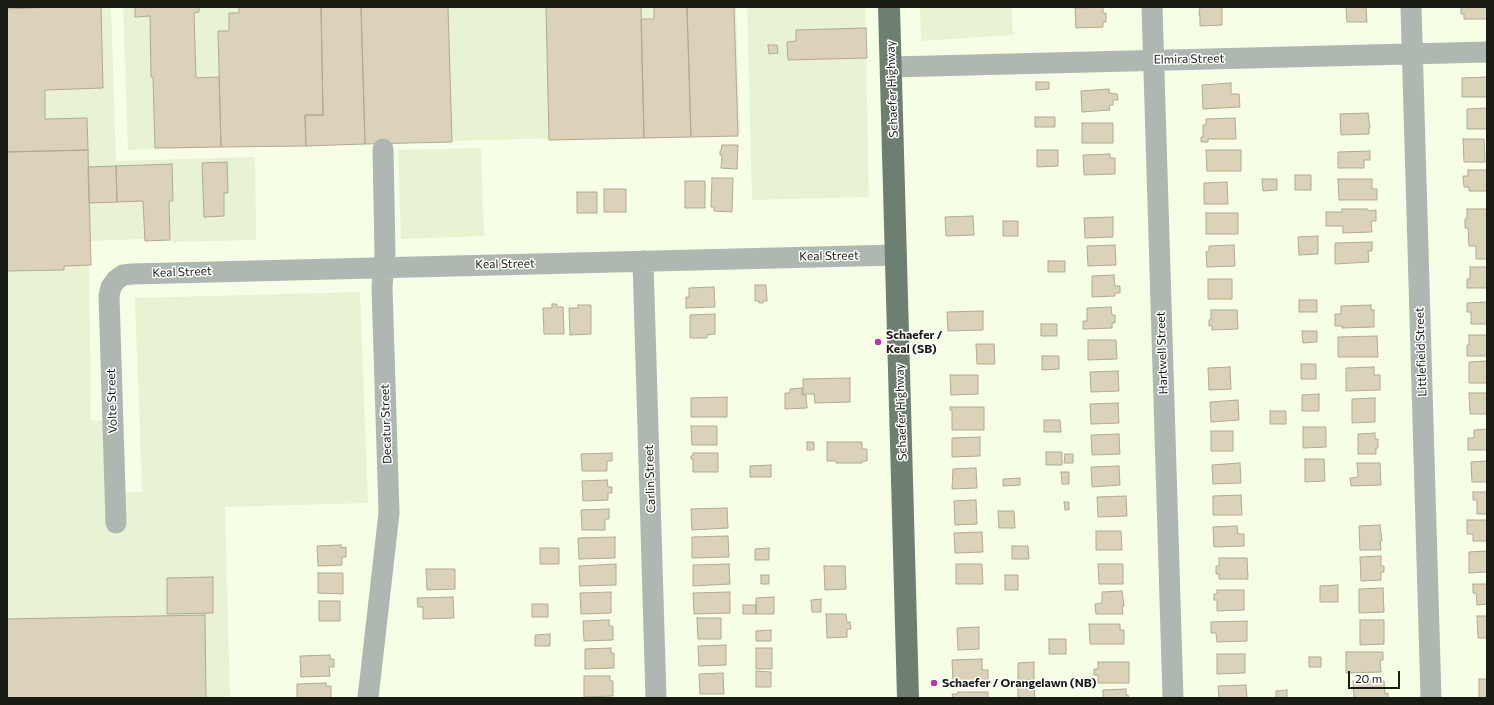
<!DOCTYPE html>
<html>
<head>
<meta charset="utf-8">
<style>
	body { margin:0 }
	#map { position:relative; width:1494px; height:705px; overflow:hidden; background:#f6ffe5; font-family:Commissioner,sans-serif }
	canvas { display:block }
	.frame { position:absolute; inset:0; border:8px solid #191c13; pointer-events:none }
	.scale { position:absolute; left:1348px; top:671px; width:52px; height:18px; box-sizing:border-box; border:2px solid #191c13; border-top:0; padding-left:5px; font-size:12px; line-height:14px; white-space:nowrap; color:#191c13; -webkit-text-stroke:3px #fff; paint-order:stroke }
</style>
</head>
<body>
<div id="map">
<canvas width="1494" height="705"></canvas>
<div class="frame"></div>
<div class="scale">20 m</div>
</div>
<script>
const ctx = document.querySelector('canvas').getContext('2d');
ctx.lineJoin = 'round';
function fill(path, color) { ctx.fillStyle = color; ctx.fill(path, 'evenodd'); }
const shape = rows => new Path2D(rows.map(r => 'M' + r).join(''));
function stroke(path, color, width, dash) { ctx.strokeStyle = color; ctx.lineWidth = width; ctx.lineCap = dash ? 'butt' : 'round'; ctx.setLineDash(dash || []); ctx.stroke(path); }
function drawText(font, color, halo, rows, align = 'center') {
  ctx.font = font + ' Commissioner,sans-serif'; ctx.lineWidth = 3; ctx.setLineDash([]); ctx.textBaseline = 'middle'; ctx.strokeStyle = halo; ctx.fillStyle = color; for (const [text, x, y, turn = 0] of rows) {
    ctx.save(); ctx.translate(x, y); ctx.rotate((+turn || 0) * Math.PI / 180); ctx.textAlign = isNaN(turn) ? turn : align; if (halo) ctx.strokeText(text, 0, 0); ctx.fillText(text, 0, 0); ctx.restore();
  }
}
fill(shape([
	[7,7,111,7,116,161,255,157,256,240,171,242,171,238,89,241,91,420,103,421,104,493,142,492,135,298,360,292,368,503,225,507,230,698,7,698],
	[123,7,736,7,740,133,128,150],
	[747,7,865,7,869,197,752,200],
	[920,7,1012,7,1013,35,921,41],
	[481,148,484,236,401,239,398,150]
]), '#e7f3d2');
const building = shape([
	[54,7,101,7,103,88,45,90,45,119,87,118,88,150,7,152,7,9,54,7],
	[135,7,199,7,199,12,194,13,196,78,219,77,221,147,155,148,153,77,151,77,150,16,135,17,135,7],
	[239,7,321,7,323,115,305,115,306,146,221,147,218,31,229,31,229,13,239,13,239,7],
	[321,7,361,7,365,144,306,146,305,115,323,115,321,7],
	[361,7,448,7,452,142,365,144,361,7],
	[546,7,641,7,644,138,549,140,546,7],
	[654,7,687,7,691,137,644,138,641,19,654,19,654,7],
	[687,7,734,7,738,136,691,137,687,7],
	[1103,7,1103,13,1106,13,1106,22,1103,22,1103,27,1076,28,1075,8,1103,7],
	[1200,7,1222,7,1222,25,1200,26,1200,15,1199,15,1200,7],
	[1346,7,1366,7,1367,22,1347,22,1346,7],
	[1461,7,1487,7,1487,19,1464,19,1464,14,1461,14,1461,7],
	[866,28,867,58,788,60,787,42,796,41,796,30,866,28],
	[768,45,777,45,778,53,769,54,768,45],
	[1487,77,1487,97,1462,97,1462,78,1487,77],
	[1036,82,1049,82,1049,89,1036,90,1036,82],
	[1231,83,1231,94,1239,94,1240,107,1203,109,1202,85,1231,83],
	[1109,89,1109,93,1117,94,1118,100,1113,100,1113,105,1109,106,1110,110,1082,112,1081,91,1109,89],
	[1487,108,1487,129,1467,129,1467,109,1487,108],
	[1368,113,1370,128,1369,128,1369,134,1341,135,1340,114,1368,113],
	[1035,117,1055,117,1055,127,1035,127,1035,117],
	[1235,118,1236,139,1208,139,1208,142,1201,142,1201,137,1203,137,1203,125,1206,125,1206,119,1235,118],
	[1082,123,1113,123,1113,143,1082,143,1082,123],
	[1463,139,1484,139,1485,162,1464,162,1463,139],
	[722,145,738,145,737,169,721,168,722,155,720,155,720,151,721,151,722,145],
	[88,150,91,265,64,266,64,270,7,271,7,152,88,150],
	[1037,150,1058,150,1058,166,1037,167,1037,150],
	[1206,150,1241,150,1241,171,1207,171,1206,150],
	[1370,151,1370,160,1364,160,1364,168,1338,168,1338,152,1370,151],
	[1110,154,1110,158,1115,158,1115,174,1084,175,1083,155,1110,154],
	[227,162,228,193,224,193,224,216,204,217,202,163,227,162],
	[172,164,173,201,169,201,170,240,145,241,143,201,117,202,116,166,172,164],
	[116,166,117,202,89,203,88,167,116,166],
	[1468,170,1487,170,1487,191,1469,191,1469,187,1464,187,1463,176,1468,176,1468,170],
	[1295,175,1311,175,1311,190,1295,190,1295,175],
	[712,178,733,178,732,212,714,211,714,207,711,207,712,178],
	[1262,179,1277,179,1277,190,1263,191,1262,179],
	[1338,179,1372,179,1372,189,1377,189,1377,200,1339,200,1338,179],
	[685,181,705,181,705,208,685,208,685,181],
	[1227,182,1228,204,1204,204,1204,183,1227,182],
	[604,189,626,189,626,212,604,212,604,189],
	[577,192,597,192,597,213,577,213,577,192],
	[1342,209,1368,209,1368,211,1376,210,1376,221,1371,221,1372,232,1343,233,1343,226,1326,226,1326,212,1342,212,1342,209],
	[1467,209,1487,209,1487,259,1476,259,1476,246,1469,246,1468,228,1465,228,1465,219,1467,219,1467,209],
	[1206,213,1238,213,1238,234,1206,234,1206,213],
	[973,216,974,235,946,236,945,217,973,216],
	[1113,217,1113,237,1085,238,1084,218,1113,217],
	[1003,221,1018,221,1018,236,1003,236,1003,221],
	[1318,236,1318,254,1299,255,1298,237,1318,236],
	[1372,242,1372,251,1368,251,1369,262,1335,264,1335,243,1372,242],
	[1115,245,1116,265,1088,266,1087,246,1115,245],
	[1234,245,1235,266,1207,267,1206,252,1209,251,1209,246,1234,245],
	[1048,261,1065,261,1065,272,1048,272,1048,261],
	[1470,267,1487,267,1487,288,1467,288,1467,279,1470,279,1470,267],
	[1114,275,1115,286,1120,286,1120,293,1115,293,1115,296,1092,297,1092,276,1114,275],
	[1208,279,1232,279,1232,299,1208,299,1208,279],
	[755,285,766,285,767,301,763,301,763,303,759,303,759,301,755,301,755,285],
	[714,287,715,307,686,308,686,297,689,297,689,288,714,287],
	[1299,300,1317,300,1317,312,1299,312,1299,300],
	[1487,302,1487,324,1471,324,1471,312,1467,312,1467,303,1487,302],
	[552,304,557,304,557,307,563,307,564,334,544,334,543,308,552,308,552,304],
	[578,305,591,305,591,334,570,335,569,308,578,308,578,305],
	[1371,305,1371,310,1374,310,1374,327,1342,328,1342,326,1335,326,1335,314,1341,314,1341,306,1371,305],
	[1111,307,1112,315,1115,315,1115,323,1112,323,1112,328,1083,329,1083,321,1087,321,1087,308,1111,307],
	[1211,310,1237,310,1238,329,1212,330,1212,325,1209,326,1209,320,1211,319,1211,310],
	[983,311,983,330,948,331,947,312,983,311],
	[715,314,715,334,707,335,707,338,690,338,690,315,715,314],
	[1041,324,1057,324,1057,336,1041,336,1041,324],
	[1302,331,1317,331,1317,342,1303,343,1302,331],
	[1469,335,1487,335,1487,356,1467,356,1467,345,1469,345,1469,335],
	[1377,336,1378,357,1338,357,1338,337,1377,336],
	[1088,340,1116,340,1117,359,1088,360,1088,340],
	[976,344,994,344,995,364,977,364,976,344],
	[1042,356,1059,356,1059,369,1042,370,1042,356],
	[1487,361,1487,383,1469,383,1469,362,1487,361],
	[1301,364,1316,364,1316,379,1301,379,1301,364],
	[1230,367,1231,389,1209,390,1208,368,1230,367],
	[1374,367,1374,375,1380,375,1380,390,1346,391,1346,368,1374,367],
	[1118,371,1119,391,1091,392,1090,372,1118,371],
	[950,375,978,375,978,394,951,395,950,375],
	[850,378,850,402,815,403,814,394,803,394,803,379,850,378],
	[802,388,802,395,806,395,807,408,785,409,785,393,790,393,790,389,802,388],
	[1469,393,1487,393,1487,414,1470,414,1469,393],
	[1319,394,1319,411,1302,411,1302,395,1319,394],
	[727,397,727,417,691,417,691,398,727,397],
	[1375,398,1375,422,1352,423,1352,399,1375,398],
	[1238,400,1239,420,1211,422,1210,402,1238,400],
	[1118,403,1119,423,1091,424,1090,404,1118,403],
	[950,407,984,407,984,430,952,430,952,410,950,410,950,407],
	[1270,411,1286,411,1286,424,1270,424,1270,411],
	[1044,420,1060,420,1061,432,1044,432,1044,420],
	[691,426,717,426,717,445,692,445,691,426],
	[1303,427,1326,427,1326,447,1303,448,1303,427],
	[1487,429,1487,450,1468,450,1468,438,1474,438,1474,430,1487,429],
	[1211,431,1233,431,1233,451,1211,451,1211,431],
	[1375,433,1375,439,1378,439,1378,448,1376,448,1376,454,1358,454,1358,434,1375,433],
	[1119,434,1120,454,1092,455,1091,435,1119,434],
	[980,437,980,456,952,457,952,438,980,437],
	[807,442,814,442,814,450,807,450,807,442],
	[827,442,862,442,862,449,867,449,867,461,862,461,862,463,836,463,836,461,827,461,827,442],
	[1046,452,1062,452,1062,465,1046,465,1046,452],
	[612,453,612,461,607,461,607,471,582,471,581,454,612,453],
	[693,453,718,453,718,472,693,472,693,459,691,459,691,456,693,456,693,453],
	[1065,454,1073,454,1073,463,1064,463,1065,454],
	[1305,459,1324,459,1325,481,1305,482,1305,459],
	[1487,461,1487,482,1472,482,1471,462,1487,461],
	[1240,463,1241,483,1213,484,1212,465,1240,463],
	[1357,463,1380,463,1381,485,1351,486,1350,478,1358,477,1357,463],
	[771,465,771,477,750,477,750,466,771,465],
	[1119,466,1120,485,1092,487,1091,467,1119,466],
	[976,468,977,488,952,489,953,469,976,468],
	[1061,472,1069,472,1069,484,1062,484,1061,472],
	[1020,478,1020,485,1003,486,1003,479,1020,478],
	[607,480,608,487,612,487,612,493,608,493,608,500,583,501,582,481,607,480],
	[1473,492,1487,492,1487,514,1477,514,1477,500,1473,500,1473,492],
	[1241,495,1242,515,1213,515,1213,496,1241,495],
	[1126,496,1127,516,1098,517,1097,497,1126,496],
	[976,500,977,524,955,525,954,501,976,500],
	[1064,502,1069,502,1069,510,1065,510,1064,502],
	[727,508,728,528,692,530,691,509,727,508],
	[609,509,609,519,605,519,605,530,582,530,581,510,609,509],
	[998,511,1014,511,1015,528,999,528,998,511],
	[1467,520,1487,520,1487,541,1473,541,1473,534,1467,534,1467,520],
	[1380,525,1382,541,1380,541,1381,550,1360,550,1359,526,1380,525],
	[1237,526,1238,534,1244,534,1244,546,1214,547,1213,527,1237,526],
	[1096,531,1121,531,1122,550,1096,550,1096,531],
	[982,532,983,552,955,553,954,533,982,532],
	[728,536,729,557,692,558,692,537,728,536],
	[615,537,615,558,579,559,578,538,615,537],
	[341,545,341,548,346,547,346,557,342,557,342,565,318,566,317,546,341,545],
	[1012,546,1028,546,1029,559,1012,559,1012,546],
	[540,548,559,548,559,564,540,564,540,548],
	[769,548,769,560,755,560,755,549,769,548],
	[1487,551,1487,572,1469,573,1469,552,1487,551],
	[1381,556,1381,566,1384,566,1384,572,1381,572,1381,580,1361,581,1360,557,1381,556],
	[1219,558,1247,558,1248,579,1219,579,1219,574,1216,574,1216,566,1219,566,1219,558],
	[616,564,616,585,580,586,579,566,616,564],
	[729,564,730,584,693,586,693,565,729,564],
	[956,564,982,564,983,584,956,584,956,564],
	[1098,564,1123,564,1123,584,1099,584,1098,564],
	[824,566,845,566,846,589,825,590,824,566],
	[426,569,455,569,455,589,427,590,426,569],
	[318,573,343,573,343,594,318,593,318,573],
	[761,575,769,575,769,584,761,584,761,575],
	[1005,575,1018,575,1018,590,1005,590,1005,575],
	[213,577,213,613,167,614,167,578,213,577],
	[1473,584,1487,584,1487,604,1477,605,1476,593,1473,593,1473,584],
	[1338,585,1338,602,1320,602,1320,586,1338,585],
	[1383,588,1384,612,1359,613,1359,589,1383,588],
	[1217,590,1244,590,1244,610,1217,611,1217,600,1214,600,1214,594,1217,594,1217,590],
	[1122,591,1124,606,1122,606,1123,614,1096,614,1095,604,1102,603,1102,592,1122,591],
	[611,592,611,613,581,614,580,593,611,592],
	[730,592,730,613,694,614,693,593,730,592],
	[453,597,454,618,423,619,423,607,418,607,417,598,453,597],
	[774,597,774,614,756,614,756,598,774,597],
	[821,599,821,612,812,612,811,600,821,599],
	[319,601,340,601,340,621,319,621,319,601],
	[532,604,548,604,548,617,532,617,532,604],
	[743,605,756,605,756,614,743,614,743,605],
	[826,614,846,614,847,622,850,622,851,629,847,629,847,637,827,638,826,614],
	[205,615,206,698,7,698,7,619,205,615],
	[1477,616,1487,616,1487,638,1478,638,1477,616],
	[697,618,721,618,721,639,698,639,697,618],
	[609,620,609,626,613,626,613,640,584,641,583,621,609,620],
	[1360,620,1384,620,1384,644,1360,645,1360,620],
	[1247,621,1247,641,1217,642,1216,633,1211,633,1211,622,1247,621],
	[1089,624,1120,624,1120,630,1124,630,1124,644,1090,644,1089,624],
	[979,627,979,649,958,650,957,628,979,627],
	[771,630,771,641,756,641,756,631,771,630],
	[550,634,550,646,535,646,535,635,550,634],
	[1049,639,1066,639,1066,654,1049,654,1049,639],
	[726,645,726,665,699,666,698,646,726,645],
	[611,648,611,653,614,653,614,668,585,669,585,649,611,648],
	[756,648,772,648,772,669,756,669,756,648],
	[1346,652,1383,652,1383,660,1380,660,1381,672,1346,673,1346,652],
	[1217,654,1245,654,1245,673,1217,674,1217,654],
	[330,655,330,659,334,659,334,667,329,667,330,676,301,677,300,656,330,655],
	[1309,657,1321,657,1321,667,1309,667,1309,657],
	[982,659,982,670,988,670,988,681,953,682,952,660,982,659],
	[1034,662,1034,680,1018,680,1018,663,1034,662],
	[1098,662,1129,662,1129,683,1098,683,1098,675,1094,675,1094,669,1098,669,1098,662],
	[756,671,771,672,771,687,756,687,756,671],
	[723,673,724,694,700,694,699,674,723,673],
	[584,676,610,676,610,681,613,681,613,696,584,697,584,676],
	[1479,679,1487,679,1487,698,1479,698,1479,679],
	[1353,681,1384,681,1385,694,1388,693,1388,698,1354,698,1353,681],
	[326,683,326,686,331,686,331,698,297,698,297,684,326,683],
	[1246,685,1247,698,1219,698,1218,686,1246,685],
	[1018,687,1034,687,1035,698,1018,698,1018,687],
	[1126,689,1126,695,1128,695,1129,698,1103,698,1103,690,1126,689],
	[1287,690,1287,698,1276,698,1276,691,1287,690],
	[958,692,988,692,988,698,953,698,952,694,958,694,958,692]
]);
fill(building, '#dad3ba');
stroke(building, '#b1aa92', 1);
stroke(shape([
	[1152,7,1173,698],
	[1411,7,1431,698],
	[891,67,1487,52],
	[643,261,656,698],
	[116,523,109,296,111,287,116,280,123,275,132,274,896,255],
	[368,698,389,513,382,287,385,254,383,149]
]), '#aeb8b0', 21);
stroke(shape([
	[889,7,908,698]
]), '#6e7f71', 22);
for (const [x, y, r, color] of [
	[878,342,4,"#b43c92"],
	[934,683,4,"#b43c92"]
]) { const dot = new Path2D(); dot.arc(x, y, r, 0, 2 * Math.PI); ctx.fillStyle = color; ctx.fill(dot); stroke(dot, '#fff', 1.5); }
drawText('12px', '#191c13', '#fff', [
	["Elmira Street",1189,59,-1],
	["Schaefer Highway",892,89,-92],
	["Keal Street",829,256,-1],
	["Keal Street",505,264,-1],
	["Keal Street",182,272,-2],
	["Littlefield Street",1421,352,-92],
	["Hartwell Street",1162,353,-92],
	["Volte Street",112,401,-92],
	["Schaefer Highway",901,412,-92],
	["Decatur Street",386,424,-92],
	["Carlin Street",650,479,-92]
]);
drawText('bold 12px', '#191c13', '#fff', [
	["Schaefer /",886,335],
	["Keal (SB)",886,349],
	["Schaefer / Orangelawn (NB)",942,683]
], 'left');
</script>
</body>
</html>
